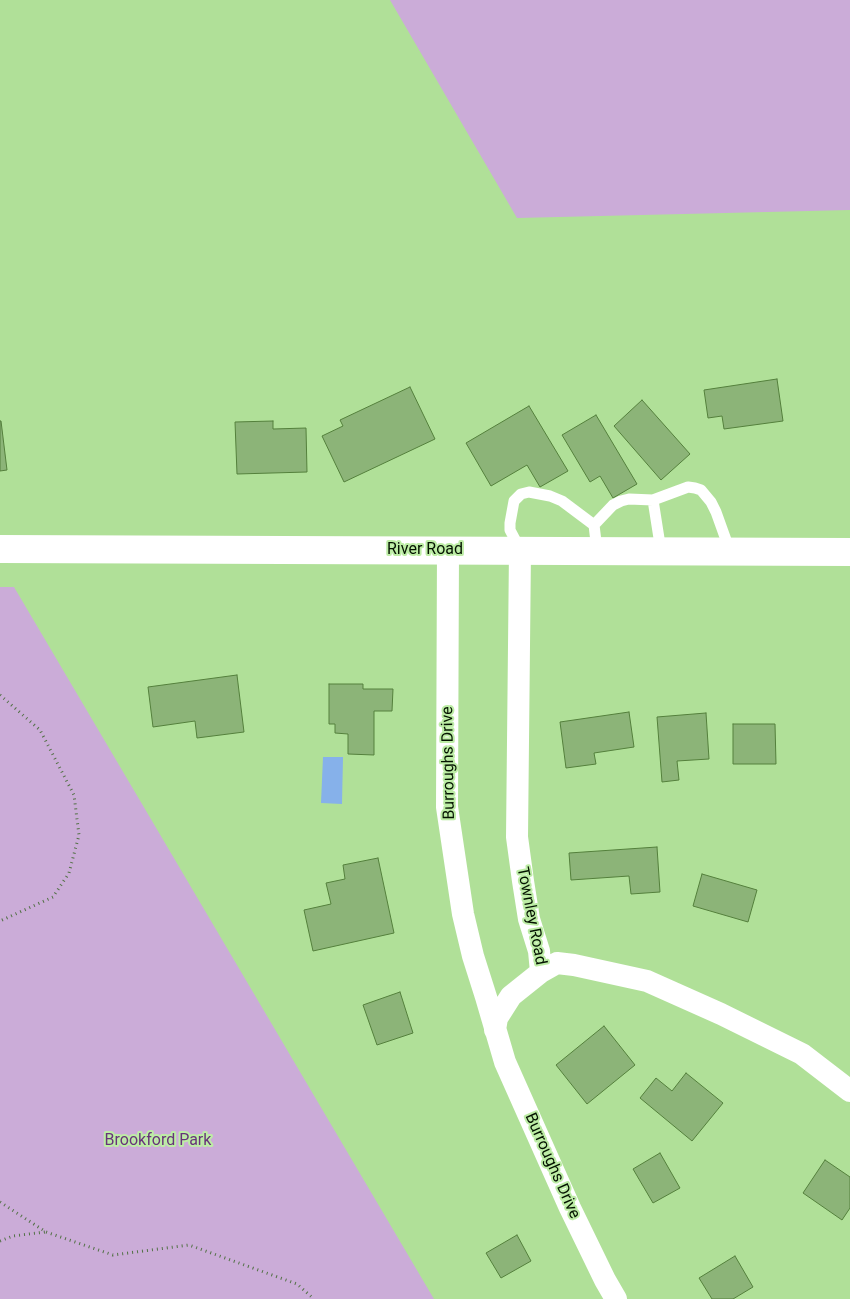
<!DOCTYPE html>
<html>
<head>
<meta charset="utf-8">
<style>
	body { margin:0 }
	canvas { display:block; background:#b0e098 }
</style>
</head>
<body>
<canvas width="850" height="1299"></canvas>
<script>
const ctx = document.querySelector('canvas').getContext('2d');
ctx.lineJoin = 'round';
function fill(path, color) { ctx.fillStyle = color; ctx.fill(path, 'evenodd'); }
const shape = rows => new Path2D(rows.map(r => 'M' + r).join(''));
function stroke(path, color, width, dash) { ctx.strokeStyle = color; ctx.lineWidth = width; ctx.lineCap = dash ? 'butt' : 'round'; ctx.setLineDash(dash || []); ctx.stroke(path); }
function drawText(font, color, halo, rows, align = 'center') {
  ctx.font = font + ' Roboto,sans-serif'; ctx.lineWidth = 4; ctx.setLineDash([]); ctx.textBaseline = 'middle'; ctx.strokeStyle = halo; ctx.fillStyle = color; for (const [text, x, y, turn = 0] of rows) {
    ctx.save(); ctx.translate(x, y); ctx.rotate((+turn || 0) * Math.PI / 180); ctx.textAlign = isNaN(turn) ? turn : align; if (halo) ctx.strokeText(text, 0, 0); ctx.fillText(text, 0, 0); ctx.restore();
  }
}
fill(shape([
	[390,0,850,0,850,210,517,218],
	[0,587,14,587,434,1299,0,1299]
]), '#cbacd8');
fill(shape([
	[323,757,343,757,342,804,321,803]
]), '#86b1ea');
const building = shape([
	[777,379,783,421,724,429,722,416,708,418,704,390,777,379],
	[410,387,435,439,344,482,322,436,343,426,340,420,410,387],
	[642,400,690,454,661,480,614,426,642,400],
	[529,406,568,471,540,487,527,465,491,486,466,443,529,406],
	[596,415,637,484,613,498,600,476,590,482,562,435,596,415],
	[0,421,1,421,7,470,0,471,0,421],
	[273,421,273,429,306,428,307,472,237,474,235,422,273,421],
	[237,675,244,732,197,738,195,721,153,727,148,687,237,675],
	[329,684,363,684,363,689,393,689,392,711,374,711,374,755,348,754,348,734,335,733,335,724,329,724,329,684],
	[629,712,634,747,594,753,596,764,566,768,560,722,629,712],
	[706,713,709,759,677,761,679,780,662,782,657,717,706,713],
	[733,724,775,724,776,764,733,764,733,724],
	[657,847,660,892,631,894,629,876,571,880,569,853,657,847],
	[378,858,394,933,313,951,304,910,331,904,326,883,345,879,343,865,378,858],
	[702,874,757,890,748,922,693,906,702,874],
	[400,992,413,1033,377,1045,363,1005,400,992],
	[604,1026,635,1065,587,1104,556,1065,604,1026],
	[686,1073,723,1103,692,1141,640,1098,656,1078,672,1091,686,1073],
	[660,1153,680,1188,653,1203,633,1169,660,1153],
	[825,1160,850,1177,850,1208,842,1220,803,1193,825,1160],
	[517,1235,531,1261,501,1278,486,1253,517,1235],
	[735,1256,753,1287,733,1299,712,1299,699,1278,735,1256]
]);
fill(building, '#8cb478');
stroke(building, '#54803c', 1);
stroke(shape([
	[0,695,40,730,74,795,79,835,69,873,53,897,0,921],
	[0,1202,46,1232,113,1255,189,1245,297,1284,314,1299],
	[0,1241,13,1236,45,1232]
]), '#537146', 3, [1, 4]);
stroke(shape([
	[653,500,661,551],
	[594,525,613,505,621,501,629,499,653,500,688,487,695,488,701,490,711,502,716,512,730,551],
	[520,549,510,530,510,523,514,501,521,494,529,492,550,496,562,501,594,525,597,550]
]), '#fff', 11);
stroke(shape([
	[448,550,447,807,463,914,473,956,486,997,505,1062,570,1208,605,1280,616,1299],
	[520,550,517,837,523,881,529,919,539,951,541,972],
	[495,1030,497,1018,511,996,541,972,557,963,574,965,647,981,721,1014,802,1054,850,1091]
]), '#fff', 22);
stroke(shape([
	[0,549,850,552]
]), '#fff', 28);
drawText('16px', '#041300', '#bdeda5', [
	["River Road",425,550],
	["Burroughs Drive",449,763,-91],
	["Townley Road",531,916,79],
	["Burroughs Drive",552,1166,66]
]);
drawText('16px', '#67337a', '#bdeda5', [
	["Brookford Park",158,1141]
]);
</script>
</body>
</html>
